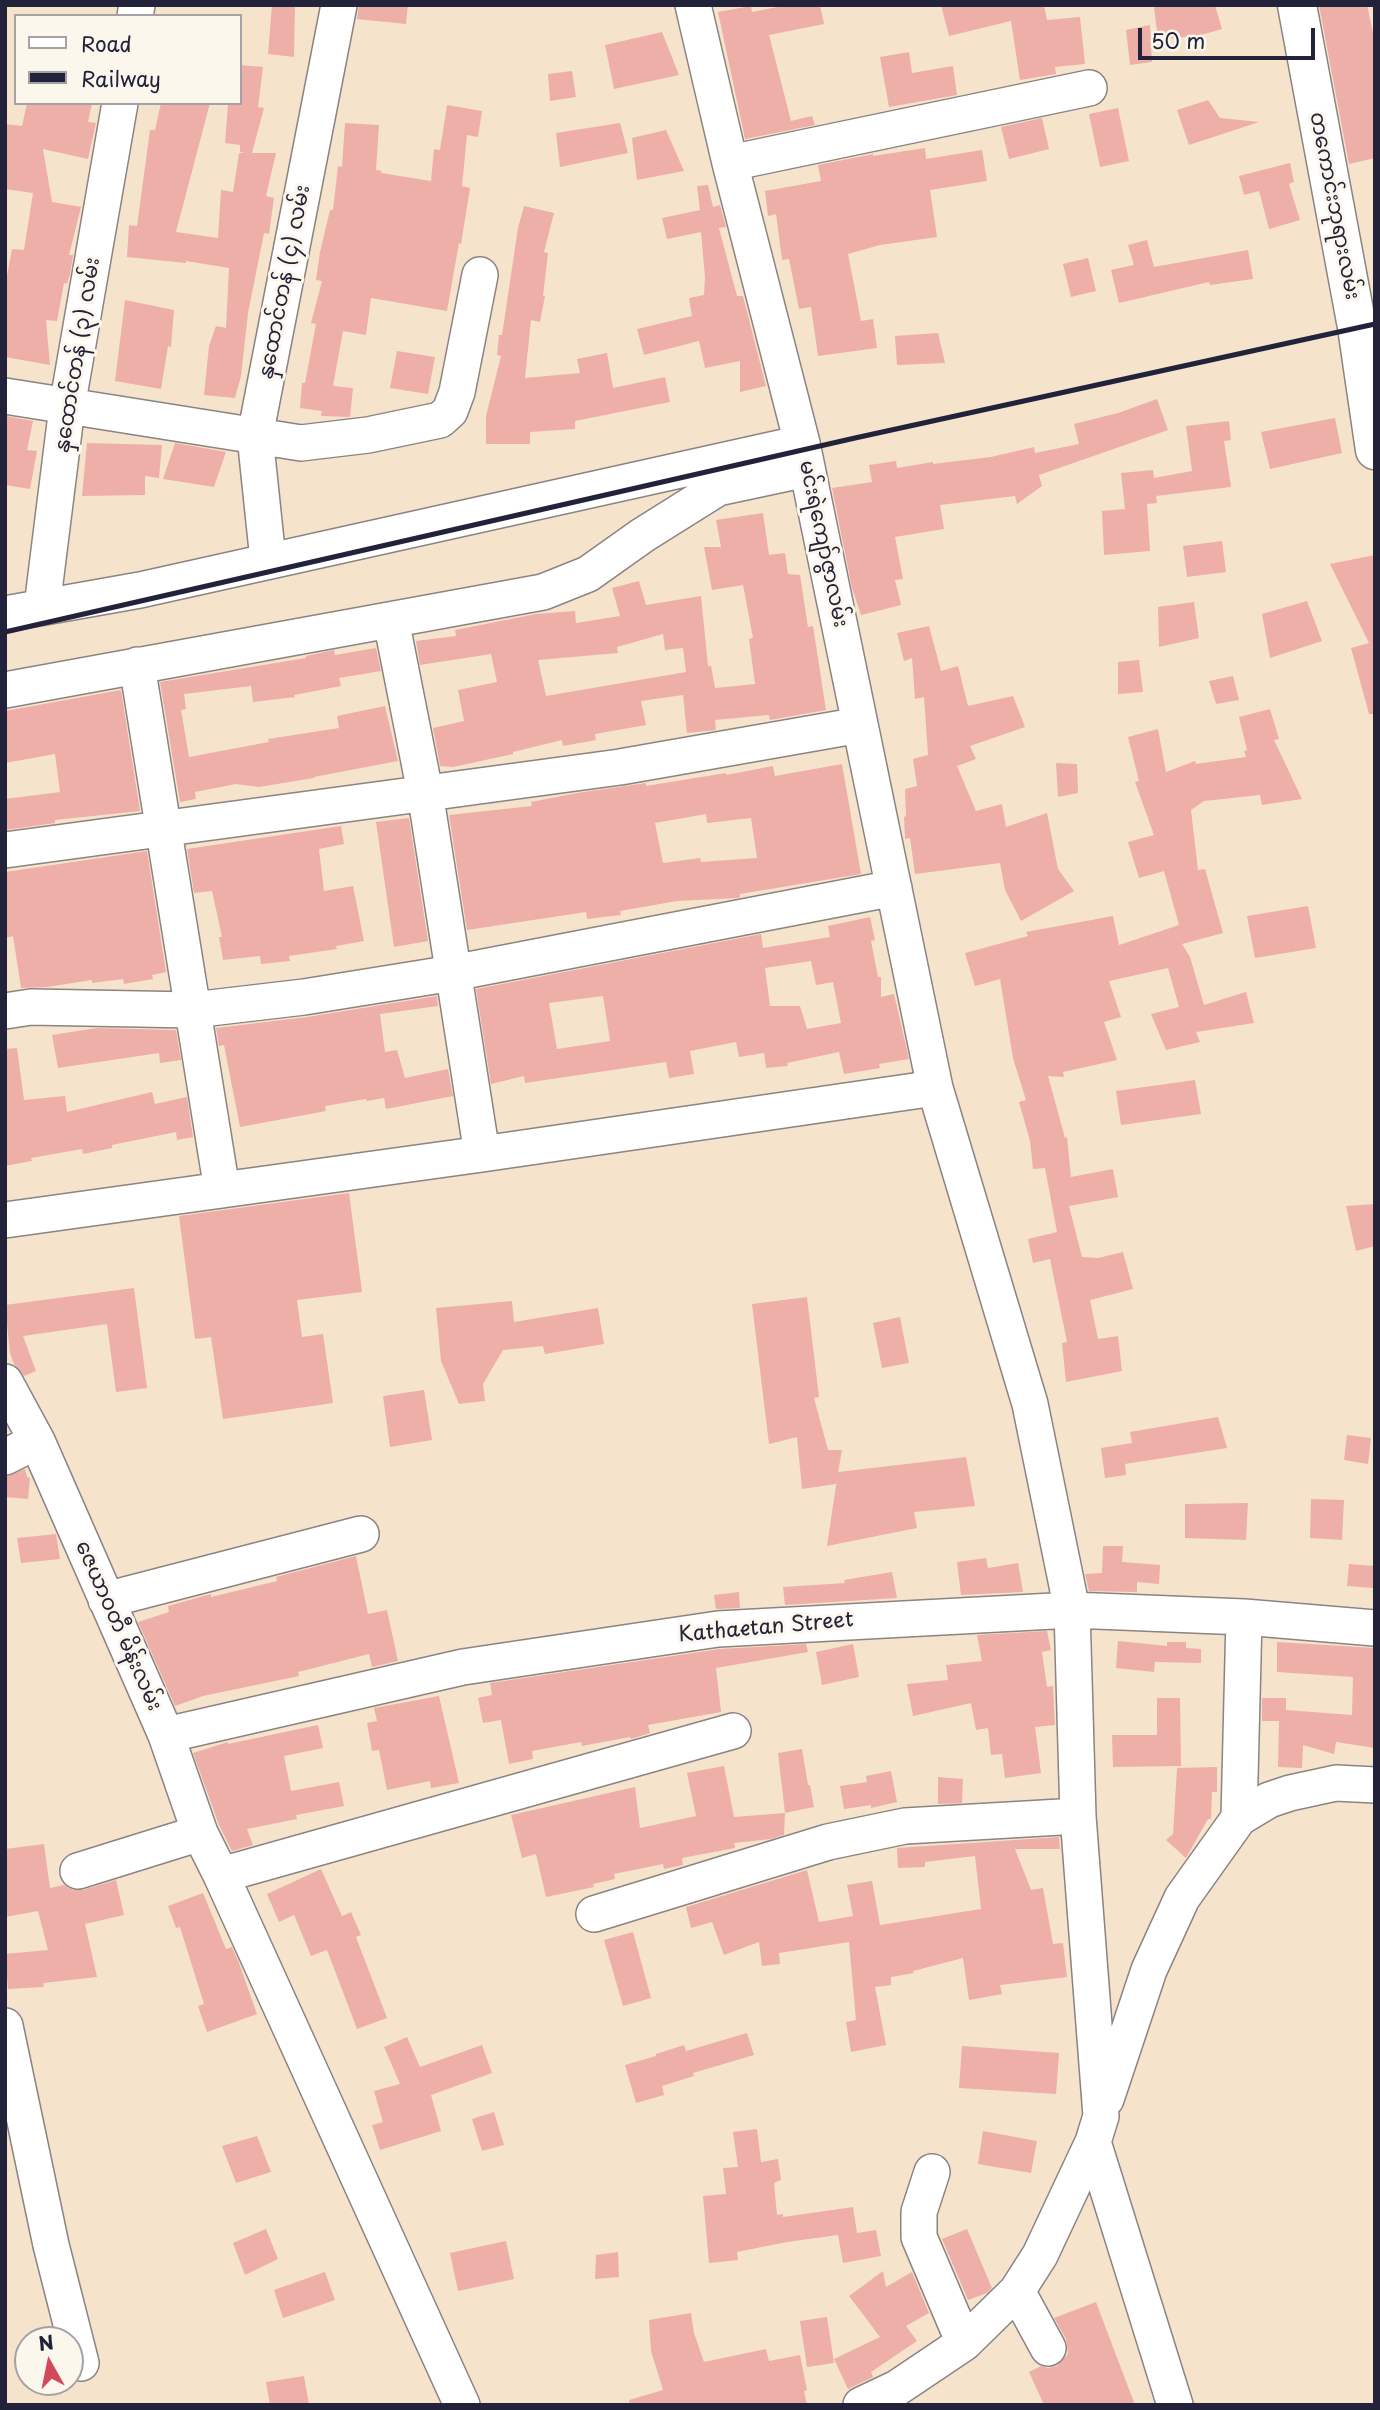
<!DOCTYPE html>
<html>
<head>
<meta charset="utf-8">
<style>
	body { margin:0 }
	#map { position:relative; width:1380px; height:2410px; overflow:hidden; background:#f5e4cb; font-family:"Playpen Sans",sans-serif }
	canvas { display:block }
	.frame { position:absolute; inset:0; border:7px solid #22223b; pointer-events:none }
	.legend { position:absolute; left:14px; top:14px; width:228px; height:91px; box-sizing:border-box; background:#fbf7ec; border:2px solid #a4a2a5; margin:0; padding:9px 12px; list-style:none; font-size:21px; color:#22223b }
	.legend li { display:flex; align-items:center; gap:14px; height:35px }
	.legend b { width:35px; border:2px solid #a4a2a5 }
	.north { position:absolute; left:14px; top:2326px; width:70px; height:70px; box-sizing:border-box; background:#fbf7ec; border:2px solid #a4a2a5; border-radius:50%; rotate:351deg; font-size:19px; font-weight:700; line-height:28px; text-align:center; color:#22223b }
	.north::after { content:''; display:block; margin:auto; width:24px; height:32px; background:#d1495b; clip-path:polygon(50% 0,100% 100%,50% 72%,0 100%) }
	.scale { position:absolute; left:1138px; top:28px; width:177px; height:32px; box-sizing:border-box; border:4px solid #22223b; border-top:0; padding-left:9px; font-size:21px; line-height:24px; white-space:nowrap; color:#22223b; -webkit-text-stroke:5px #fbf7ec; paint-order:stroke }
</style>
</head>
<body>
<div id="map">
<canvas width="1380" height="2410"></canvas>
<div class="frame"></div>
<ul class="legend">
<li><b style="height:9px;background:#fff"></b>Road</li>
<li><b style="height:9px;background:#22223b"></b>Railway</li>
</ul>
<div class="north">N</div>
<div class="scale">50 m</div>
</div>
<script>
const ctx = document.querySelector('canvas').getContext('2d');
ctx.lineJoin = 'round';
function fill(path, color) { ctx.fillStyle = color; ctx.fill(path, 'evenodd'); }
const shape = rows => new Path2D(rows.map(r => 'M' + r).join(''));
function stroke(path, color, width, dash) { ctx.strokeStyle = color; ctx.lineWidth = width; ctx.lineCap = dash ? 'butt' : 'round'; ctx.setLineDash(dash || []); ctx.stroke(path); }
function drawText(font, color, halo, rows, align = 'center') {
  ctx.font = font + ' "Playpen Sans","Noto Sans Myanmar",sans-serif'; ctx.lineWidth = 6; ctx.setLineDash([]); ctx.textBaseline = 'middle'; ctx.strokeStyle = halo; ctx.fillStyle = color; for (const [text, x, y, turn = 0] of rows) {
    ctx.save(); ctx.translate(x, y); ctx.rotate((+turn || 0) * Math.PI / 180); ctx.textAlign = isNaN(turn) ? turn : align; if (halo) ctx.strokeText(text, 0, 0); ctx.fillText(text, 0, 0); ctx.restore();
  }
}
fill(shape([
	[272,5,295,5,294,57,268,54],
	[359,5,408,5,406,24,357,19],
	[788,5,820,5,824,24,769,35,791,121,812,116,815,125,745,139,718,12,751,6,752,12],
	[941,5,1044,5,1047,20,1080,17,1085,64,1055,67,1056,74,1020,80,1011,21,949,36],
	[1164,5,1215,5,1222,29,1201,35,1158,40,1154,7],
	[1319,5,1367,5,1375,42,1375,158,1349,164],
	[1150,25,1152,62,1130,65,1126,30],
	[662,32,679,75,614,89,605,45],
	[909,52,912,73,953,66,957,95,889,107,880,57],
	[240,65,263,67,258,107,264,108,252,153,276,153,266,196,274,198,269,234,264,233,248,313,241,376,235,398,204,395,209,346,216,326,226,328,229,268,186,261,186,263,127,257,129,225,137,226,150,130,155,130,161,103,210,103,176,232,218,238,221,190,233,192,239,153,245,153,240,152,240,145,225,143,228,104,240,105],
	[572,71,576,97,550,101,548,74],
	[1208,100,1220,118,1259,122,1189,145,1177,110],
	[27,103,92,103,88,122,96,123,88,159,43,149,52,202,81,207,69,255,73,255,70,274,67,284,64,283,57,321,46,320,50,365,5,357,5,287,12,249,24,250,33,193,5,189,5,124,22,126],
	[447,105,482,111,478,137,467,135,462,186,470,188,461,244,459,243,447,311,371,298,366,335,343,331,333,386,353,388,350,417,321,416,322,411,300,408,302,383,305,383,316,324,311,323,322,281,316,280,320,252,330,210,333,210,338,166,342,167,345,123,379,125,376,170,382,171,381,173,431,181,434,149,440,150],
	[1118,108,1129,161,1100,167,1089,114],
	[1042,118,1049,149,1009,159,1001,127],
	[620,123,628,153,560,167,556,133],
	[666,130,684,171,637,180,632,138],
	[925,148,926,159,982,150,987,181,930,190,937,237,880,245,848,254,861,321,873,319,877,348,818,356,811,307,799,309,789,259,782,260,776,214,768,216,765,191,821,181,818,165,873,154,873,156],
	[1290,163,1294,182,1289,184,1300,220,1269,229,1259,191,1244,195,1239,176],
	[708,185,713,207,720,205,726,227,719,228,737,296,743,296,766,386,740,392,740,361,705,368,699,341,644,355,637,329,692,316,689,298,704,295,705,277,701,232,667,239,662,218,700,210,697,186],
	[524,206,554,213,544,252,548,253,543,296,545,296,540,322,531,320,525,378,580,373,577,359,607,353,613,388,665,377,670,402,575,421,575,429,530,432,530,444,486,444,486,416,501,356,497,355,499,335,502,335,518,228],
	[1147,240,1154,267,1248,250,1253,279,1210,285,1209,282,1119,303,1111,270,1134,265,1128,245],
	[1088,258,1096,291,1071,297,1063,264],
	[125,300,174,310,171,347,168,346,161,389,115,381],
	[938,333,945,363,897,365,895,336],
	[397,351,435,357,428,394,390,388],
	[1157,399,1168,430,1039,475,1042,486,1017,504,1015,496,940,505,944,529,895,537,903,579,895,580,901,605,861,615,852,588,832,488,872,482,869,465,896,461,897,468,933,462,933,464,991,457,1034,447,1035,453,1079,444,1074,424,1118,413],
	[5,416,33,421,27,450,37,451,30,489,5,485],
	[1335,418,1342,453,1270,469,1261,432],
	[1229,421,1231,440,1224,441,1231,487,1156,496,1157,503,1147,504,1150,551,1104,555,1102,511,1125,509,1121,473,1153,470,1154,478,1192,471,1186,426],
	[87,443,162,445,159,478,145,476,145,495,82,496],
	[175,443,226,452,214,487,163,479],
	[763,513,769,555,785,553,788,574,800,575,808,627,813,626,826,710,770,720,769,715,715,720,716,730,687,733,683,695,641,701,646,725,595,734,596,740,563,746,562,740,513,752,513,754,453,767,440,766,433,728,464,721,458,690,497,682,491,654,420,665,416,641,456,636,455,630,536,614,575,611,576,623,620,616,612,588,639,581,646,605,701,596,708,666,711,666,715,688,755,684,749,639,753,638,743,585,712,590,704,547,721,547,716,520],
	[663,634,665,650,683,648,686,672,546,696,538,660,618,653,617,647],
	[1222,541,1226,572,1187,577,1183,546],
	[1375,555,1375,714,1369,714,1351,648,1369,643,1330,564],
	[1307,601,1322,641,1270,658,1262,614],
	[1194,602,1199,638,1159,647,1158,607],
	[929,626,941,671,958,666,968,706,1013,696,1025,727,970,746,976,759,957,766,976,811,1002,804,1006,827,1047,813,1058,869,1074,891,1021,921,1005,890,1000,863,915,874,910,838,905,839,904,817,906,816,905,789,917,786,913,759,928,755,924,697,915,699,912,658,904,661,897,633],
	[376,648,381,671,339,678,341,686,294,695,295,697,253,702,251,686,184,694,186,709,181,710,189,757,269,742,268,739,339,728,337,716,385,706,398,761,314,777,314,778,259,787,236,784,195,792,196,799,180,802,160,682,306,658,306,656,334,650,335,655],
	[1139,660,1143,692,1118,694,1118,662],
	[1233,676,1239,700,1216,704,1209,681],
	[121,690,140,811,55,820,55,823,5,830,5,799,60,792,55,754,5,763,5,711],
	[1270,709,1279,739,1274,740,1302,799,1262,805,1260,795,1204,801,1191,810,1198,870,1205,869,1223,933,1182,944,1190,957,1204,1005,1246,992,1254,1023,1196,1032,1200,1042,1166,1050,1151,1014,1179,1007,1168,968,1109,981,1121,1017,1104,1022,1117,1060,1063,1072,1064,1077,1048,1076,1065,1138,1067,1137,1071,1177,1113,1169,1118,1197,1069,1206,1082,1257,1098,1258,1123,1252,1133,1289,1090,1300,1098,1339,1118,1336,1122,1371,1066,1382,1062,1343,1067,1342,1050,1259,1033,1263,1028,1239,1057,1232,1045,1168,1033,1169,1030,1141,1019,1102,1026,1100,1013,1058,1000,979,975,986,965,953,1028,936,1026,932,1113,916,1119,945,1179,925,1164,871,1139,878,1128,842,1154,835,1135,782,1139,781,1128,737,1158,729,1166,772,1195,761,1196,764,1246,757,1244,751,1247,750,1239,717],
	[1056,763,1077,764,1078,793,1058,797],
	[842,764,861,874,740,894,740,897,738,898,677,901,620,911,621,915,587,919,586,912,467,930,449,815,532,806,531,802,577,793,646,783,646,786,726,773,726,775,773,766,775,776],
	[706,814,707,823,751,818,757,858,701,862,700,858,663,863,655,823],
	[409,818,428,941,394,947,376,822],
	[341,826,344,844,319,849,324,891,353,886,364,941,336,946,337,949,289,956,290,961,261,964,260,956,223,960,219,937,222,937,212,891,194,893,187,849],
	[147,851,166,972,152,975,153,979,124,984,123,979,92,983,92,980,47,987,21,988,13,936,5,938,5,872],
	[1308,906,1316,948,1255,958,1247,916],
	[870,917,875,940,871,941,878,977,881,977,881,997,894,994,909,1059,879,1064,880,1068,844,1074,839,1052,787,1063,788,1066,766,1068,764,1053,739,1057,736,1042,690,1051,694,1074,669,1078,666,1062,525,1083,524,1076,491,1084,476,989,761,934,763,948,830,937,828,926],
	[811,961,816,985,833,982,841,1023,807,1029,800,1006,770,1006,765,968],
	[603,996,610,1041,557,1049,549,1003],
	[437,996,438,1006,380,1014,385,1052,397,1050,405,1078,448,1069,453,1096,386,1109,384,1098,367,1101,366,1099,325,1106,326,1111,240,1127,224,1045,219,1046,216,1028,307,1017],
	[97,1028,176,1030,181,1060,160,1063,159,1053,58,1068,52,1035],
	[17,1048,24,1100,65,1096,67,1112,152,1092,155,1104,187,1097,193,1137,177,1140,176,1132,112,1145,112,1148,83,1154,82,1149,31,1158,32,1161,5,1166,5,1049],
	[1195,1080,1201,1114,1121,1125,1116,1091],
	[349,1193,362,1292,297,1300,302,1337,323,1334,333,1403,223,1419,211,1337,195,1339,179,1216],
	[1375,1204,1375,1246,1356,1251,1346,1206],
	[134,1288,147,1388,116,1392,107,1324,23,1336,36,1371,24,1376,14,1364,10,1353,5,1305],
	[807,1297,819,1397,814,1398,828,1450,842,1450,836,1484,802,1489,797,1437,769,1444,752,1304],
	[512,1301,514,1322,598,1308,604,1344,545,1354,543,1346,503,1350,483,1384,485,1401,459,1404,441,1361,436,1308],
	[900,1317,909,1363,882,1368,873,1323],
	[424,1390,432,1440,390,1447,383,1396],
	[1218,1417,1227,1448,1125,1464,1126,1475,1105,1478,1101,1448,1132,1443,1130,1432],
	[1347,1435,1371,1438,1368,1464,1344,1460],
	[966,1457,975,1506,914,1512,917,1528,827,1546,838,1472],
	[25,1469,27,1477,30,1478,28,1499,5,1497,5,1477],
	[1311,1499,1344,1500,1342,1540,1310,1538],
	[1248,1503,1246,1540,1185,1538,1185,1504],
	[56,1534,60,1559,21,1563,17,1538],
	[1103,1546,1123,1546,1122,1562,1160,1565,1159,1584,1137,1582,1137,1592,1089,1591,1085,1574,1102,1573],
	[356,1556,368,1614,387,1610,398,1661,372,1667,369,1654,298,1672,299,1676,203,1696,175,1706,138,1622,169,1612,168,1606,211,1594,211,1597,277,1581,276,1577],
	[986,1558,988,1568,1018,1563,1023,1592,961,1595,957,1562],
	[1349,1564,1375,1566,1373,1588,1347,1586],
	[892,1572,897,1598,785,1605,783,1587,845,1583,844,1580],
	[739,1592,740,1608,716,1609,714,1595],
	[1047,1631,1051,1650,1042,1652,1047,1687,1053,1686,1055,1725,1035,1727,1041,1773,1005,1778,1002,1754,991,1755,988,1728,976,1730,971,1703,913,1716,907,1684,948,1680,946,1665,982,1661,977,1635],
	[1118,1641,1167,1646,1167,1642,1186,1642,1186,1648,1201,1649,1201,1663,1155,1662,1154,1672,1116,1668],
	[1277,1642,1375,1648,1375,1748,1336,1742,1334,1754,1303,1745,1302,1768,1278,1767,1279,1721,1262,1721,1262,1698,1286,1698,1286,1710,1352,1715,1353,1677,1277,1672],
	[806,1644,808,1652,716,1668,721,1712,648,1725,650,1733,631,1739,630,1737,582,1746,581,1742,532,1751,533,1759,509,1764,501,1720,483,1723,478,1698,492,1695,490,1683,720,1649],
	[853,1644,859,1677,822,1685,816,1652],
	[439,1696,459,1783,431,1788,430,1781,387,1790,379,1750,372,1751,367,1723,377,1721,374,1708],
	[1157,1698,1180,1698,1181,1766,1113,1767,1112,1735,1157,1735],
	[318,1725,323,1748,284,1756,291,1791,339,1782,344,1806,296,1815,297,1819,247,1829,253,1845,232,1851,219,1825,193,1753,228,1742,228,1744],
	[802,1749,808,1785,810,1785,814,1807,785,1813,778,1753],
	[724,1766,734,1817,785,1813,784,1835,771,1839,734,1843,735,1848,682,1858,683,1865,664,1869,663,1864,614,1874,615,1879,593,1884,594,1887,546,1897,536,1854,522,1858,511,1815,635,1787,640,1828,696,1816,687,1773],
	[1217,1767,1217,1792,1212,1792,1211,1819,1208,1819,1186,1858,1166,1840,1173,1834,1177,1768],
	[891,1771,897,1802,871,1808,871,1805,844,1809,840,1786,867,1782,866,1776],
	[938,1777,963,1779,962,1803,938,1804],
	[1059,1837,1060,1849,1015,1849,1031,1890,1043,1888,1053,1944,1063,1943,1067,1977,1000,1985,1002,1994,969,2000,963,1958,913,1971,914,1973,891,1977,891,1985,875,1987,886,2045,851,2052,846,2022,856,2020,849,1942,779,1953,780,1964,762,1966,759,1942,724,1955,712,1922,691,1928,686,1907,807,1870,819,1922,853,1916,847,1885,872,1881,880,1925,981,1909,975,1856,925,1862,925,1867,898,1868,897,1848],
	[44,1844,50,1888,64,1885,73,1890,83,1890,116,1880,124,1915,85,1924,97,1977,43,1983,44,1987,8,1989,5,1954,48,1950,38,1911,5,1917,5,1849],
	[321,1869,342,1916,351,1912,361,1935,356,1937,387,2018,357,2029,327,1950,311,1956,294,1915,279,1922,267,1894],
	[203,1893,226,1949,232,1947,239,1963,257,2014,207,2032,198,2006,204,2004,180,1927,176,1928,168,1906],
	[633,1932,651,1998,623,2006,604,1940],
	[747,2033,754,2055,693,2073,694,2076,662,2086,664,2095,636,2103,625,2065,656,2056,656,2054,684,2045,686,2051],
	[407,2037,420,2067,482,2045,492,2073,431,2095,441,2131,380,2150,372,2125,383,2122,374,2091,400,2084,384,2047],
	[962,2046,1059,2053,1056,2094,959,2088],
	[494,2112,504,2145,482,2151,472,2119],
	[757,2129,761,2162,778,2159,781,2180,774,2183,777,2215,783,2214,783,2217,853,2207,857,2233,876,2230,881,2256,843,2263,838,2235,787,2242,737,2252,738,2260,709,2263,703,2196,726,2194,723,2168,738,2167,733,2132],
	[983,2131,1037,2141,1031,2173,978,2164],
	[257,2136,271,2172,236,2183,222,2146],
	[266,2229,278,2259,245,2275,233,2243],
	[967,2229,992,2288,987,2293,968,2300,942,2239],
	[506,2241,514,2279,458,2291,450,2253],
	[618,2252,619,2277,595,2279,596,2255],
	[883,2271,886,2287,912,2272,929,2313,906,2326,917,2341,871,2372,873,2377,848,2389,834,2359,880,2337,849,2296],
	[325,2272,335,2300,283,2318,274,2290],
	[1096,2302,1135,2405,1044,2405,1029,2372,1041,2366,1048,2368,1057,2366,1068,2354,1066,2339,1054,2318],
	[691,2313,694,2333,704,2362,766,2349,769,2361,800,2355,807,2390,804,2391,807,2405,630,2405,629,2400,663,2390,651,2351,649,2320],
	[827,2317,834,2363,807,2367,800,2321],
	[304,2376,309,2405,270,2405,266,2382]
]), '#eeafa8');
const minor = shape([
	[693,5,730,163,802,443,935,1088,1030,1404,1072,1610,1078,1816,1101,2116,1093,2142,1040,2255,1017,2291,964,2343,897,2388,861,2405],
	[135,16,137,5],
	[730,163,1089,88],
	[5,396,301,443,368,435,440,420,450,411,457,392,480,275],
	[268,560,255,436,339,5],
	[42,607,67,407,120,103],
	[5,614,140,590,802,443],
	[391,620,425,792,482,1154],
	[137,665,222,1190],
	[5,690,543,592,588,574,643,535,718,488,807,469],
	[5,850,620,767,860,725],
	[5,1011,31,1007,193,1010,304,997,453,973,894,888],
	[5,1220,482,1154,935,1088],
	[5,1382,37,1441,166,1735,200,1833,221,1875,462,2405],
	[5,1457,37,1441],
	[106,1600,361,1534],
	[166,1735,463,1667,718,1629,1072,1610,1244,1617,1375,1628],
	[1239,1818,1244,1617],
	[78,1871,200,1833],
	[221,1875,733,1731],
	[594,1914,828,1842,905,1826,1078,1816],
	[5,2026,51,2245,81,2363],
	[1106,2099,1149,1970,1182,1898,1239,1818,1269,1800,1290,1793,1336,1783,1375,1785],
	[1093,2142,1175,2405],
	[932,2172,919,2212,919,2237,964,2343],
	[1017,2291,1048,2348]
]);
const major = shape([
	[1297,5,1357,327,1375,450]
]);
stroke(minor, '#8c8383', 38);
stroke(major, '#8c8383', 41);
stroke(minor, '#fff', 35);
stroke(major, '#fff', 38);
stroke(shape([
	[5,632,855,438,1375,324]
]), '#22223b', 5);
drawText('21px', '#22223b', '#fbf7ec', [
	["တကောင်းဘုရားလမ်း",1334,206,79],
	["နှထောင်တန် (၄) လမ်း",285,282,-79],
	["နှထောင်တန် (၃) လမ်း",78,355,-81],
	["မင်းရဲကျော်ဇွာလမ်း",823,544,78],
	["ဇေယာဝတီ မိန်းလမ်း",118,1626,66],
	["Kathaetan Street",766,1628,-5]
]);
</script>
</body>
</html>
